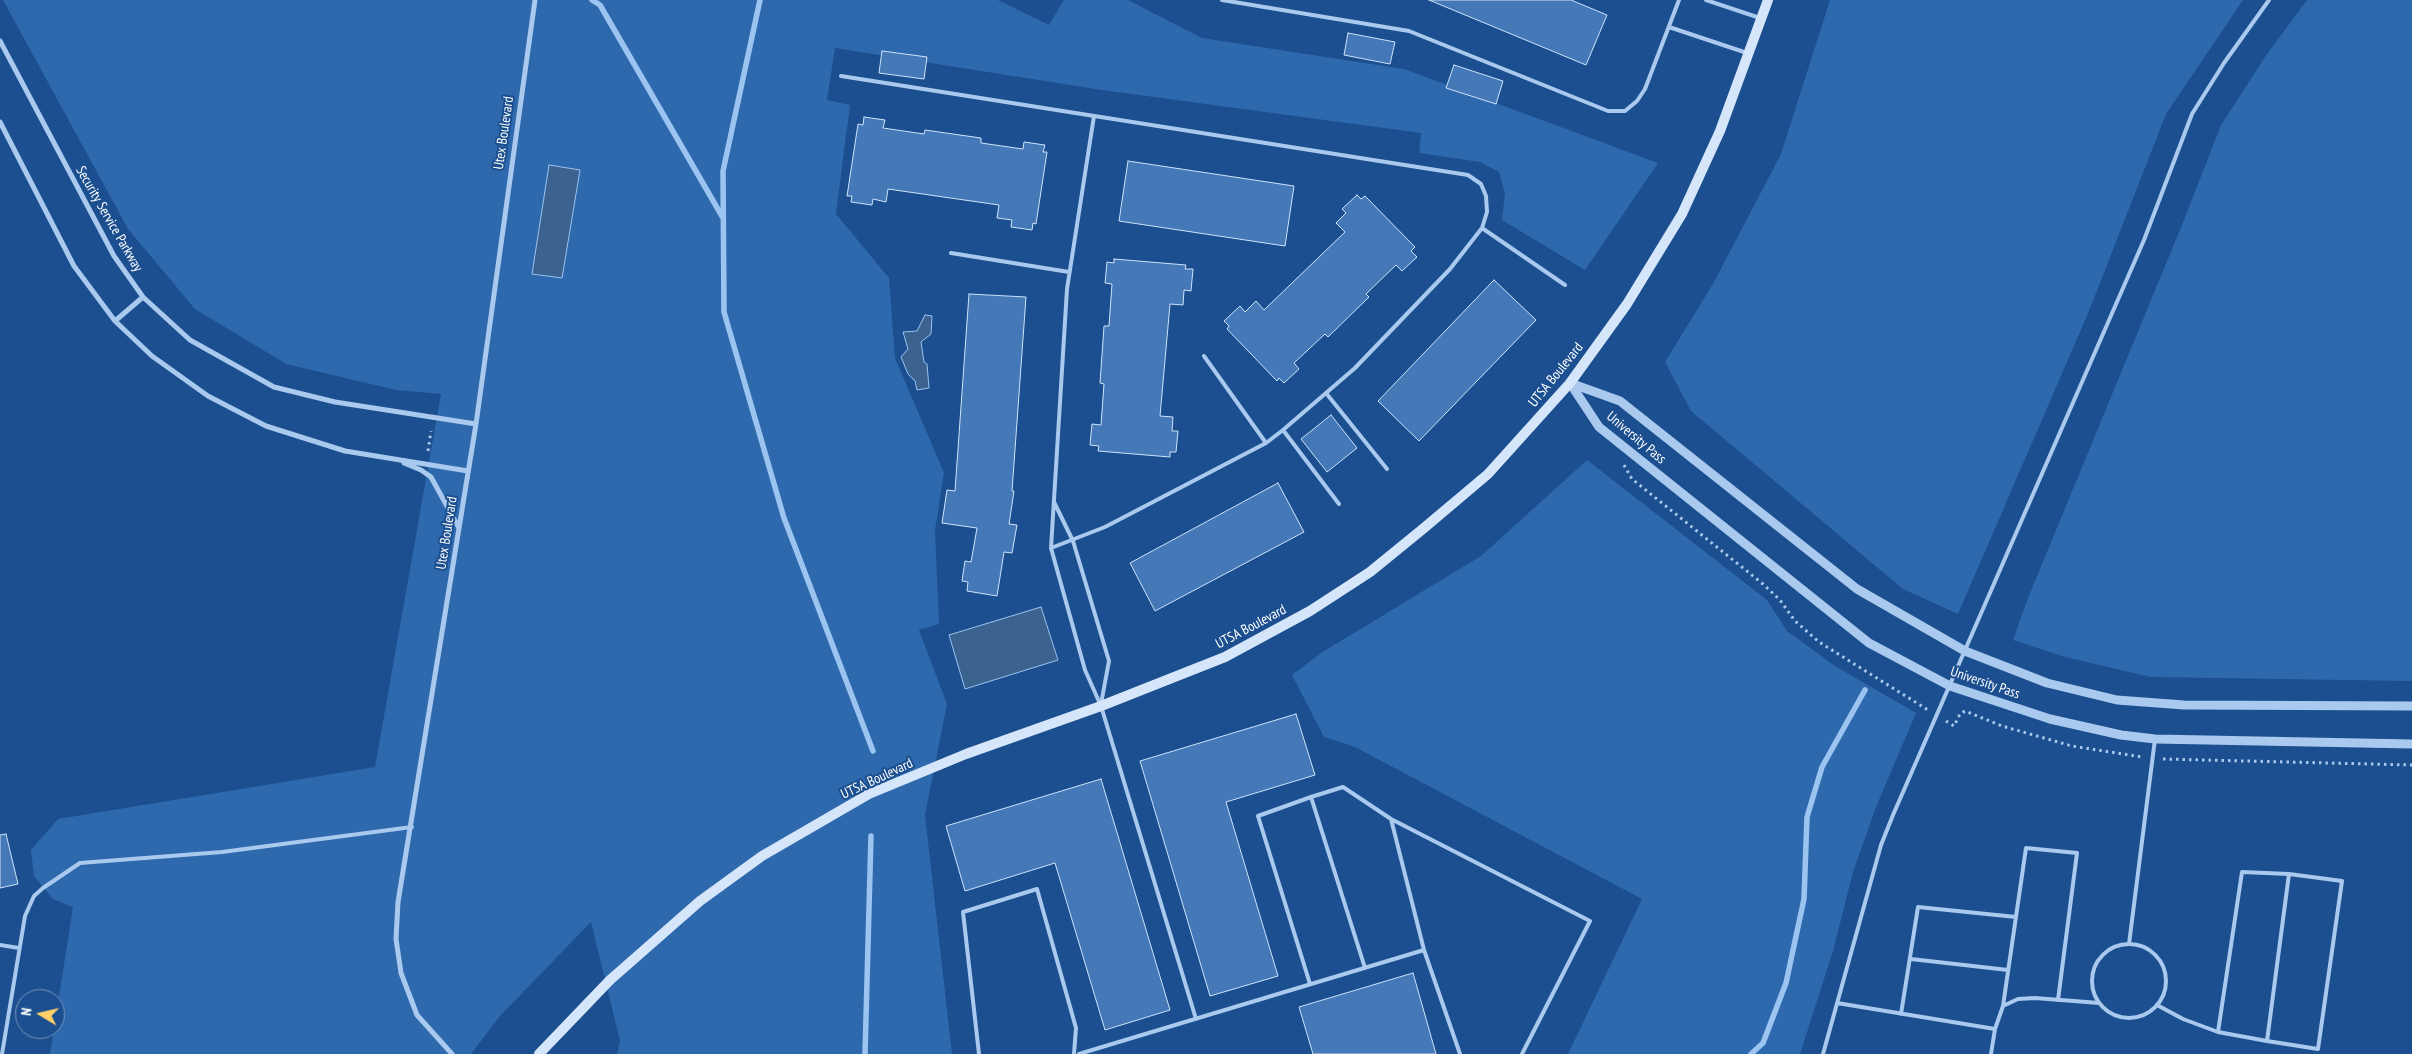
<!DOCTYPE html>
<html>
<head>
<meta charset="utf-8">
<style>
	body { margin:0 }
	#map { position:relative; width:2412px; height:1054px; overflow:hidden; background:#1b4f8f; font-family:"PT Sans Narrow",sans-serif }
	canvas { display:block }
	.north { position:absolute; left:15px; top:989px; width:50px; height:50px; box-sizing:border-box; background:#1b4f8f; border:1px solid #7695bc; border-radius:50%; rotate:279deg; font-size:14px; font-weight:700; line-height:20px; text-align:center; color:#fff }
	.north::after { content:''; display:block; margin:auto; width:18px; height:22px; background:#ffd166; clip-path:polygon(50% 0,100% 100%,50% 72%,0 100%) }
</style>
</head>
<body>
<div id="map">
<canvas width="2412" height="1054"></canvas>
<div class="north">N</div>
</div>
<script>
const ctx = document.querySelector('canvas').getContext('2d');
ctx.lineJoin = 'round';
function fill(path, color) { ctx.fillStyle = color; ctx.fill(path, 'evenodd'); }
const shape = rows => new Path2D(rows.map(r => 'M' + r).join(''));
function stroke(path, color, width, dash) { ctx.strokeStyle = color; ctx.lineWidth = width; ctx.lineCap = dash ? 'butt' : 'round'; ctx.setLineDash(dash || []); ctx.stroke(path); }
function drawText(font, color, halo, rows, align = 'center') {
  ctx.font = font + ' "PT Sans Narrow",sans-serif'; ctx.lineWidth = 4; ctx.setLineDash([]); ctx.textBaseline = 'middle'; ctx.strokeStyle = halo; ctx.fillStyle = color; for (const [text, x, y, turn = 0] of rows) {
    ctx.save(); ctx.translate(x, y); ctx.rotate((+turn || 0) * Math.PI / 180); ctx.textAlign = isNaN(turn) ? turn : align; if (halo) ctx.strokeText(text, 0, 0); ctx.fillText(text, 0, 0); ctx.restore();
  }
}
fill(shape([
	[3,0,998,0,1049,25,1064,0,1128,0,1202,38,1404,69,1658,163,1585,270,1502,220,1505,193,1499,172,1480,162,1419,153,1421,133,1102,90,835,48,827,100,850,105,836,214,889,278,895,358,944,473,935,530,939,624,919,630,947,704,925,815,952,1054,617,1054,620,1041,591,922,500,1016,471,1054,50,1054,73,907,53,899,34,876,31,850,58,819,375,767,441,394,396,390,286,364,195,309,128,229],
	[1830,0,2243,0,2166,114,2089,311,1958,614,1903,589,1691,411,1665,362,1714,282,1781,154],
	[2307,0,2412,0,2412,681,2151,677,2065,657,2013,640,2028,598,2184,220,2221,125,2267,54],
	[1587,460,1767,600,1787,631,1835,666,1916,713,1876,807,1853,872,1833,951,1800,1054,1568,1054,1642,899,1355,747,1324,737,1292,675,1321,653,1481,556]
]), '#2e69ad');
const water = shape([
	[549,165,580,170,562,278,532,274,549,165],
	[925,315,932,316,931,334,921,342,924,362,927,364,929,388,917,390,915,381,908,374,901,357,908,349,903,332,917,331,925,315],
	[1041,607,1058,660,965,689,949,635,1041,607]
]);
fill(water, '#3c6290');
stroke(water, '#9cc4f0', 1);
stroke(shape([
	[592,0,600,5,723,218],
	[760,0,723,171,724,312,784,518,873,751],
	[865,1054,871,836],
	[1751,1054,1763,1043,1786,983,1804,899,1807,817,1822,767,1865,690]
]), '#9cc4f0', 5.5);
const building = shape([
	[1429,0,1571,0,1607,15,1586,65,1429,0],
	[1348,33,1395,42,1390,64,1344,55,1348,33],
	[882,51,927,57,924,79,879,73,882,51],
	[1454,65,1503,81,1496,104,1446,88,1454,65],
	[864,117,885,120,883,128,924,134,925,130,981,138,981,143,1023,149,1024,142,1045,145,1043,152,1047,152,1036,224,1033,223,1032,230,1011,227,1012,220,997,218,999,205,888,189,886,202,873,199,872,205,851,202,852,196,847,196,858,124,863,125,864,117],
	[1128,161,1294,186,1285,246,1119,221,1128,161],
	[1357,195,1361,199,1365,196,1415,247,1411,251,1417,257,1402,271,1396,265,1366,294,1369,297,1328,337,1325,334,1294,363,1299,369,1284,383,1279,378,1277,381,1227,329,1229,326,1224,321,1240,306,1245,312,1256,301,1264,310,1345,232,1336,223,1346,213,1342,209,1357,195],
	[1114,259,1186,265,1185,269,1193,269,1191,291,1184,290,1183,305,1170,304,1160,416,1173,417,1172,431,1178,431,1176,452,1170,452,1170,457,1098,451,1099,446,1090,445,1092,424,1101,425,1104,384,1100,383,1104,326,1109,326,1112,284,1105,283,1107,262,1114,263,1114,259],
	[1494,280,1536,320,1419,441,1378,401,1494,280],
	[969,294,1026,297,1012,491,1014,491,1009,524,1017,525,1012,553,1004,552,997,596,967,591,968,582,962,581,965,561,971,562,977,528,942,523,947,490,955,491,969,294],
	[1331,415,1357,448,1327,472,1301,439,1331,415],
	[1278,483,1304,532,1155,611,1130,563,1278,483],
	[1296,714,1315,775,1226,802,1278,976,1210,996,1140,761,1296,714],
	[1101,779,1170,1010,1105,1030,1055,863,965,891,946,826,1101,779],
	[6,834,18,884,0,888,0,835,6,834],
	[1413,973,1436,1054,1313,1054,1299,1007,1413,973]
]);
fill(building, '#4478b7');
stroke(building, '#cfe3fa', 1);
stroke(shape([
	[428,451,431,431],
	[1624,465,1632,479,1763,584,1780,600,1795,621,1819,642,1928,710],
	[1946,721,1954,726,1960,714,1965,711,2002,726,2072,746,2142,757],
	[2163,759,2412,765]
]), '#a9c9ee', 3, [2.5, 4]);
stroke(shape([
	[1222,0,1409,31,1608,111,1625,111,1637,101,1645,89,1679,0],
	[1706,0,1760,18],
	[1669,27,1747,53],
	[841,76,1468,175,1481,184,1486,196,1487,212,1482,228,1450,269,1355,368,1283,430,1266,443,1105,527,1051,548],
	[1094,116,1067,289,1051,548,1085,670,1101,706,1196,1019],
	[1482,228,1565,285],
	[951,253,1069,272],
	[1204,356,1266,443],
	[1326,393,1387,469],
	[1283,430,1339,504],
	[1054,502,1073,541,1109,661,1101,704],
	[1311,797,1343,787,1391,819],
	[2129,944,2155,739],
	'2092 981a37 37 0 1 1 74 0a37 37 0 1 1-74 0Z',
	[0,945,19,948],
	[1424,950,1391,819,1590,921,1522,1054],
	[1911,959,2008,970],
	[1310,984,1258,816,1311,797,1365,968],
	[1837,1003,1995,1029],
	[2157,1005,2183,1019,2218,1032,2267,1041,2318,1049,2342,881,2289,874,2267,1041],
	[2003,1006,2026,848,2077,853,2058,1000],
	[1901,1014,1918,907,2016,917],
	[2218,1032,2242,872,2289,874],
	[2,1054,25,916,34,896,43,888,80,863,222,852,412,827],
	[979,1054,963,912,1037,889,1076,1028,1074,1054],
	[1079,1054,1424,950,1460,1054],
	[1823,1054,1881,845,1893,815,2144,240,2192,114,2224,63,2269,0],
	[1991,1054,1995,1029,2003,1006,2018,999,2035,998,2099,1003]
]), '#a9c9ee', 4);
stroke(shape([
	[0,41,114,256,143,297,190,340,274,387,335,402,476,424],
	[0,122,74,266,115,321,152,356,208,396,266,426,345,451,468,471],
	[115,321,143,297],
	[404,463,421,470,431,477,459,528],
	[452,1054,417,1015,401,973,396,939,398,902,476,424,535,0]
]), '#a9c9ee', 5);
stroke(shape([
	[1570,383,1599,427,1869,643,1950,686,2050,719,2121,735,2155,739,2412,744],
	[1570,383,1620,401,1857,589,1965,651,2047,683,2117,700,2184,705,2412,706]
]), '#a9c9ee', 9);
stroke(shape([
	[539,1054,610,980,700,901,762,856,869,794,966,754,1101,706,1225,657,1310,611,1370,572,1424,528,1488,474,1570,383,1627,304,1682,214,1720,131,1768,0]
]), '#d6e6fa', 10);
drawText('14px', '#fff', '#1b4f8f', [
	["Utex Boulevard",504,133,-82],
	["Security Service Parkway",109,219,60],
	["UTSA Boulevard",1556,375,-51],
	["University Pass",1636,438,40],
	["Utex Boulevard",447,533,-81],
	["UTSA Boulevard",1251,627,-28],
	["University Pass",1985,683,19],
	["UTSA Boulevard",877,779,-25]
]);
</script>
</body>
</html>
